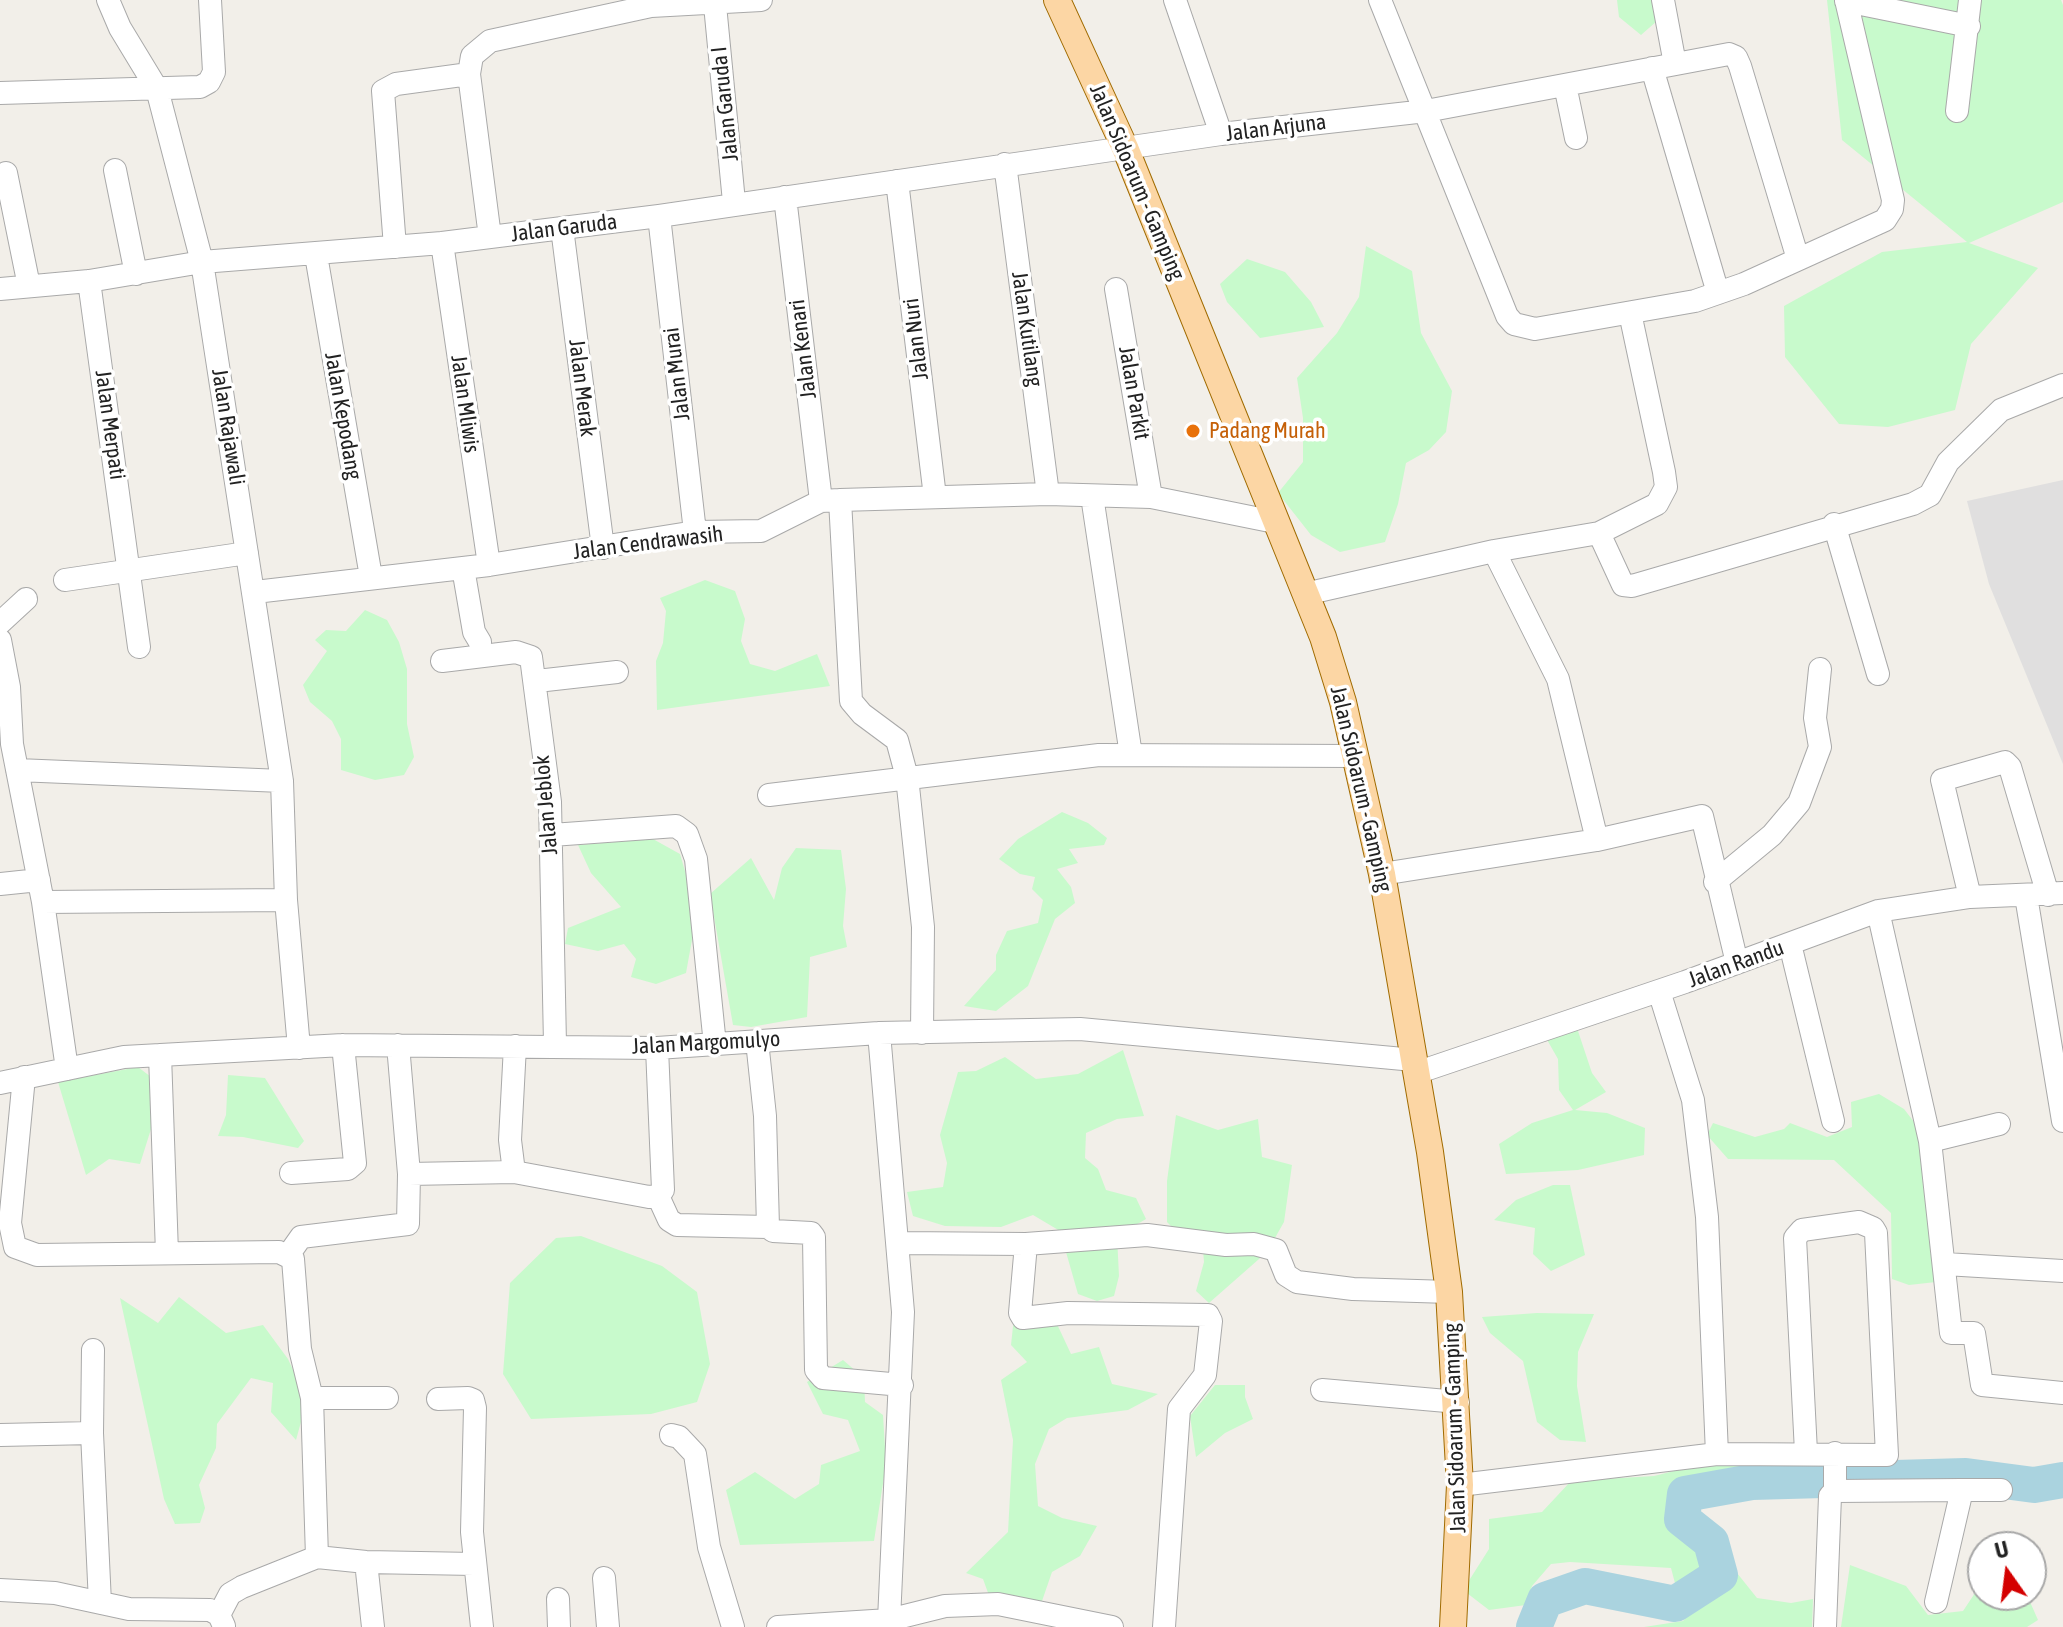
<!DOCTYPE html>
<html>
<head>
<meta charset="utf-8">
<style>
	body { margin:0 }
	#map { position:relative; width:2063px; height:1627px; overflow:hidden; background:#f2efe9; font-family:"Asap Condensed",sans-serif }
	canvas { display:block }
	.north { position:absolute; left:1967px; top:1531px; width:80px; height:80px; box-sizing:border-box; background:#fff; border:2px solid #a7a7a7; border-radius:50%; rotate:346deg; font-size:22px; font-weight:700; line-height:32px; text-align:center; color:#222 }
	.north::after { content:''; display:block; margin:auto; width:28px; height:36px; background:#d40000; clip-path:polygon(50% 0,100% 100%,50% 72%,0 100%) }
</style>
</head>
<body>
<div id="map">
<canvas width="2063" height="1627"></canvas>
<div class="north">U</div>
</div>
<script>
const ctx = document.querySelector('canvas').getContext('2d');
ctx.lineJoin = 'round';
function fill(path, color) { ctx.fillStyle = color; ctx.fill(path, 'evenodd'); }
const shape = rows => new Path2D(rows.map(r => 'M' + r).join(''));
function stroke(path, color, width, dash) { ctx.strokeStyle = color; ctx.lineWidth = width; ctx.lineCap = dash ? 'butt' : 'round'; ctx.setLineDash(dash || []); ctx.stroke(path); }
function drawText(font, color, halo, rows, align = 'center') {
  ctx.font = font + ' "Asap Condensed",sans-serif'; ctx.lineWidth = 7; ctx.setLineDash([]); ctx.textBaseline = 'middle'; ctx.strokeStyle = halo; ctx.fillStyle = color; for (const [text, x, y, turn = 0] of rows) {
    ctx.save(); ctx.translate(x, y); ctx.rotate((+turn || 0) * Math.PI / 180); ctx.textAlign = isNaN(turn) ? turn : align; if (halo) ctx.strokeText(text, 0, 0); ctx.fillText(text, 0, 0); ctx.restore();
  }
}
fill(shape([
	[2063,480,2063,764,1989,584,1967,501]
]), '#e0dfdf');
fill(shape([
	[1617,0,1652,0,1657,21,1641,35,1619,17],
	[1827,0,2061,0,2063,5,2063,202,1969,243,2038,268,1971,344,1955,410,1888,427,1839,424,1785,357,1784,306,1882,252,1967,242,1842,140],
	[1366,246,1412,271,1421,333,1452,391,1446,432,1429,450,1406,463,1398,504,1385,542,1340,552,1311,535,1278,493,1303,462,1303,418,1297,378,1337,333,1359,297],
	[1247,259,1285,272,1311,302,1324,327,1260,338,1227,302,1220,284],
	[705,580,735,591,745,619,741,641,750,664,775,671,817,654,830,686,657,710,656,661,663,643,666,611,660,598],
	[365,610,387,620,399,642,407,669,407,724,414,757,404,775,375,780,341,770,341,739,332,721,310,702,303,685,327,651,315,640,326,630,346,631],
	[1062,812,1088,823,1107,838,1104,845,1069,849,1078,863,1057,869,1071,887,1075,903,1055,919,1028,986,996,1011,964,1006,996,970,996,955,1007,931,1038,923,1043,900,1032,889,1035,877,1020,874,999,859,1018,839],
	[653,839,680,854,697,912,686,973,656,984,631,977,636,959,624,944,598,951,565,944,568,928,621,907,591,873,578,845],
	[796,848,841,850,846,889,843,926,847,947,810,957,807,1017,751,1027,733,1025,710,894,751,858,774,900,782,868],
	[1577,1028,1592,1073,1606,1092,1575,1110,1607,1113,1645,1128,1644,1155,1578,1170,1506,1174,1499,1144,1532,1123,1573,1110,1559,1090,1558,1059,1546,1038],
	[1123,1050,1144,1116,1117,1119,1086,1133,1085,1158,1098,1169,1106,1190,1136,1198,1146,1219,1117,1236,1119,1276,1114,1296,1097,1301,1078,1294,1060,1231,1033,1215,1001,1227,945,1226,913,1216,907,1192,943,1187,947,1163,940,1135,958,1072,976,1071,1005,1057,1036,1079,1078,1074],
	[138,1067,151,1077,157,1110,140,1164,109,1159,86,1175,58,1082],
	[228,1075,265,1078,304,1141,298,1148,243,1137,218,1136,226,1115],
	[1879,1094,1904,1109,1921,1131,1923,1186,1934,1234,1936,1282,1909,1285,1892,1279,1891,1213,1834,1160,1728,1159,1707,1135,1713,1123,1755,1137,1784,1129,1790,1123,1827,1137,1852,1127,1851,1102],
	[1176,1115,1218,1130,1258,1119,1262,1157,1292,1165,1284,1222,1267,1252,1209,1303,1196,1291,1204,1262,1202,1236,1181,1236,1167,1222,1167,1181],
	[1553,1185,1570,1185,1585,1255,1551,1271,1533,1254,1535,1228,1494,1220,1516,1200],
	[581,1236,662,1266,697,1292,710,1364,697,1402,651,1414,531,1419,503,1374,510,1283,556,1238],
	[179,1297,226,1333,263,1325,288,1359,307,1400,296,1440,271,1412,273,1383,251,1378,217,1424,216,1448,199,1485,205,1508,200,1523,175,1524,164,1499,120,1298,158,1323],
	[1537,1313,1594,1314,1578,1352,1577,1386,1586,1442,1560,1440,1537,1422,1523,1361,1490,1333,1482,1317],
	[1014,1317,1056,1322,1071,1354,1099,1347,1112,1384,1158,1394,1128,1410,1067,1418,1049,1429,1035,1464,1038,1506,1062,1518,1097,1526,1080,1556,1052,1572,1042,1601,991,1601,983,1579,966,1573,1008,1532,1013,1440,1001,1380,1027,1362,1011,1345],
	[843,1360,864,1378,865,1402,883,1415,886,1464,874,1541,740,1545,726,1490,755,1472,795,1499,819,1484,821,1465,860,1451,848,1420,823,1414,807,1382],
	[1215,1385,1245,1385,1245,1397,1253,1419,1225,1433,1196,1457,1190,1416],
	[1702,1464,1824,1464,1821,1485,1748,1490,1695,1482,1670,1495,1671,1523,1700,1549,1710,1565,1705,1578,1676,1587,1671,1568,1570,1562,1551,1564,1532,1586,1526,1605,1489,1610,1463,1590,1489,1549,1489,1519,1542,1512,1571,1481,1654,1476],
	[1850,1565,1906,1586,1928,1615,1963,1611,1983,1581,1983,1595,2027,1595,2038,1620,2027,1627,1841,1627],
	[1733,1568,1757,1598,1791,1603,1813,1599,1812,1627,1644,1627,1683,1621]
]), '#c8facc');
stroke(shape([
	[1534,1627,1545,1600,1585,1586,1675,1604,1720,1575,1711,1542,1682,1519,1685,1494,1752,1482,1966,1476,2034,1485,2063,1480]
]), '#aad3df', 36);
const minor = shape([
	[108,0,120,28,157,89,202,262,282,781,286,900,299,1048],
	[650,0,651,6,761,0],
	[1175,0,1221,134],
	[1380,0,1507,316,1514,324,1535,329,1695,301,1744,284,1885,220,1892,209,1893,200,1846,0],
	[1663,0,1675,64],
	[1846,1,1969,26],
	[715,5,734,202],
	[1652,68,1718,293],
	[1565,85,1576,138],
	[0,93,200,87,209,82,214,72,210,0],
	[1957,111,1970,0],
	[1005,164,1048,494],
	[115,170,136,274],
	[6,173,29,286],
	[897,181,935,497],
	[785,197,821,501],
	[659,216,695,532],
	[562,228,603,548],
	[490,237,469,74,472,56,490,41,651,6],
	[442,243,489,565],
	[395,247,383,91,396,84,469,74],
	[316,255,371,577],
	[89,281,139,647],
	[0,289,89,281,202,262,442,243,659,216,1221,134,1426,111,1729,54,1736,57,1740,66,1798,259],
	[1116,289,1151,497],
	[1092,496,1131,755],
	[840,500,851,701,862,714,897,740,907,777,923,927,922,1033],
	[1834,524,1878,674],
	[1599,533,1623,585,1632,586,1913,504,1930,495,1948,462,2001,410,2063,385],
	[1494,551,1558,679,1597,840],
	[463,568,474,632,480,642],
	[65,580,247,553],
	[255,592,489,565,695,532,761,531,821,501,840,500,1048,494,1151,497,1275,522],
	[1305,594,1494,551,1599,533,1657,504,1666,487,1664,472,1630,313],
	[0,623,26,599],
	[0,640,9,687,12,744,43,902,67,1069],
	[442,661,516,652,531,657,550,802,555,1044],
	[537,681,617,672],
	[17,770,282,781],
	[769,795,1099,755,1355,756],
	[552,835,676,826,687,834,696,859,715,1045],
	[1382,874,1597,840,1702,816,1737,963],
	[1715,882,1772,835,1799,803,1820,747,1815,718,1820,669],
	[0,884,39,880],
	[2026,896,2063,1121],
	[1970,897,1942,780,2005,762,2010,767,2048,895],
	[43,902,286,900],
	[1878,911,1930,1141,1999,1124],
	[1790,944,1833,1121],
	[1659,991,1693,1100,1707,1217,1717,1454],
	[879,1033,903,1312,889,1620],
	[757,1041,765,1116,768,1227,773,1231,811,1233,814,1237,816,1370,823,1378,902,1385],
	[515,1046,510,1140,514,1172,649,1197,658,1196,663,1190,657,1048],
	[160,1055,167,1253],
	[1416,1073,1685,982,1878,911,1970,897,2063,893],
	[24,1077,10,1223,15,1247,37,1255,279,1252,293,1259,300,1349,312,1398,317,1557,242,1587,230,1594,219,1615],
	[0,1083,124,1057,343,1045,657,1048,879,1033,1080,1029,1414,1060],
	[1930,1141,1951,1333,1974,1333,1982,1385,2063,1393],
	[291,1173,348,1169,355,1163,343,1045],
	[409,1174,514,1172],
	[658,1196,669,1220,677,1225,768,1227],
	[898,1243,1026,1244,1147,1235,1226,1245,1254,1244,1276,1250,1286,1275,1297,1282,1353,1289,1449,1292],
	[1026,1244,1020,1313,1023,1318,1068,1313,1208,1315,1211,1321,1205,1375,1179,1409,1164,1627],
	[289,1254,301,1237,408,1224,409,1174,398,1045],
	[1945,1264,2063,1271],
	[93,1350,92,1433,100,1603],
	[1322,1390,1458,1402],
	[312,1398,387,1398],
	[438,1399,468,1398,473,1400,475,1408,472,1532,482,1627],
	[0,1435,92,1433],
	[671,1435,679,1437,695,1454,709,1547,733,1627],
	[1835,1453,1835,1491,1962,1490,1936,1602],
	[1460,1485,1717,1454,1887,1455,1876,1233,1873,1228,1859,1222,1802,1230,1795,1238,1806,1452],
	[1962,1490,2001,1490],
	[317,1557,366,1562,474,1564],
	[366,1562,373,1627],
	[604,1578,608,1627],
	[0,1590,55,1593,129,1609,210,1610,219,1615,224,1626],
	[558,1599,559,1627],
	[778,1627,889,1620,945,1606,998,1604,1112,1627],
	[1825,1627,1830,1496,1835,1491]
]);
const major = shape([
	[1057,0,1126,150,1323,637,1343,702,1382,874,1430,1152,1449,1292,1460,1485,1453,1627]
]);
stroke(minor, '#a9a9a9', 24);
stroke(major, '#a06b00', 28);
stroke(minor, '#fff', 22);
stroke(major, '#fcd6a4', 26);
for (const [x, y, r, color] of [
	[1193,431,8,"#e8710a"]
]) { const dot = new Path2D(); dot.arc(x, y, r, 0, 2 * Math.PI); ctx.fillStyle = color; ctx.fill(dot); stroke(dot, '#fff', 3); }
drawText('22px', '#222', '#fff', [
	["Jalan Garuda I",725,104,-96],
	["Jalan Arjuna",1276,128,-7],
	["Jalan Sidoarum - Gamping",1137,182,67],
	["Jalan Garuda",564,228,-7],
	["Jalan Kutilang",1027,329,82],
	["Jalan Nuri",916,339,-97],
	["Jalan Kenari",803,349,-97],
	["Jalan Murai",677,374,-97],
	["Jalan Merak",582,388,83],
	["Jalan Parkit",1134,393,80],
	["Jalan Mliwis",465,404,82],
	["Jalan Kepodang",343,416,80],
	["Jalan Merpati",110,425,82],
	["Jalan Rajawali",228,427,81],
	["Jalan Cendrawasih",648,543,-7],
	["Jalan Sidoarum - Gamping",1361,789,77],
	["Jalan Jeblok",546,805,-95],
	["Jalan Randu",1736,964,-20],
	["Jalan Margomulyo",706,1043,-3],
	["Jalan Sidoarum - Gamping",1455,1428,-92]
]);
drawText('22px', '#c56008', '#fff', [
	["Padang Murah",1209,431]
], 'left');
</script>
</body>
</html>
